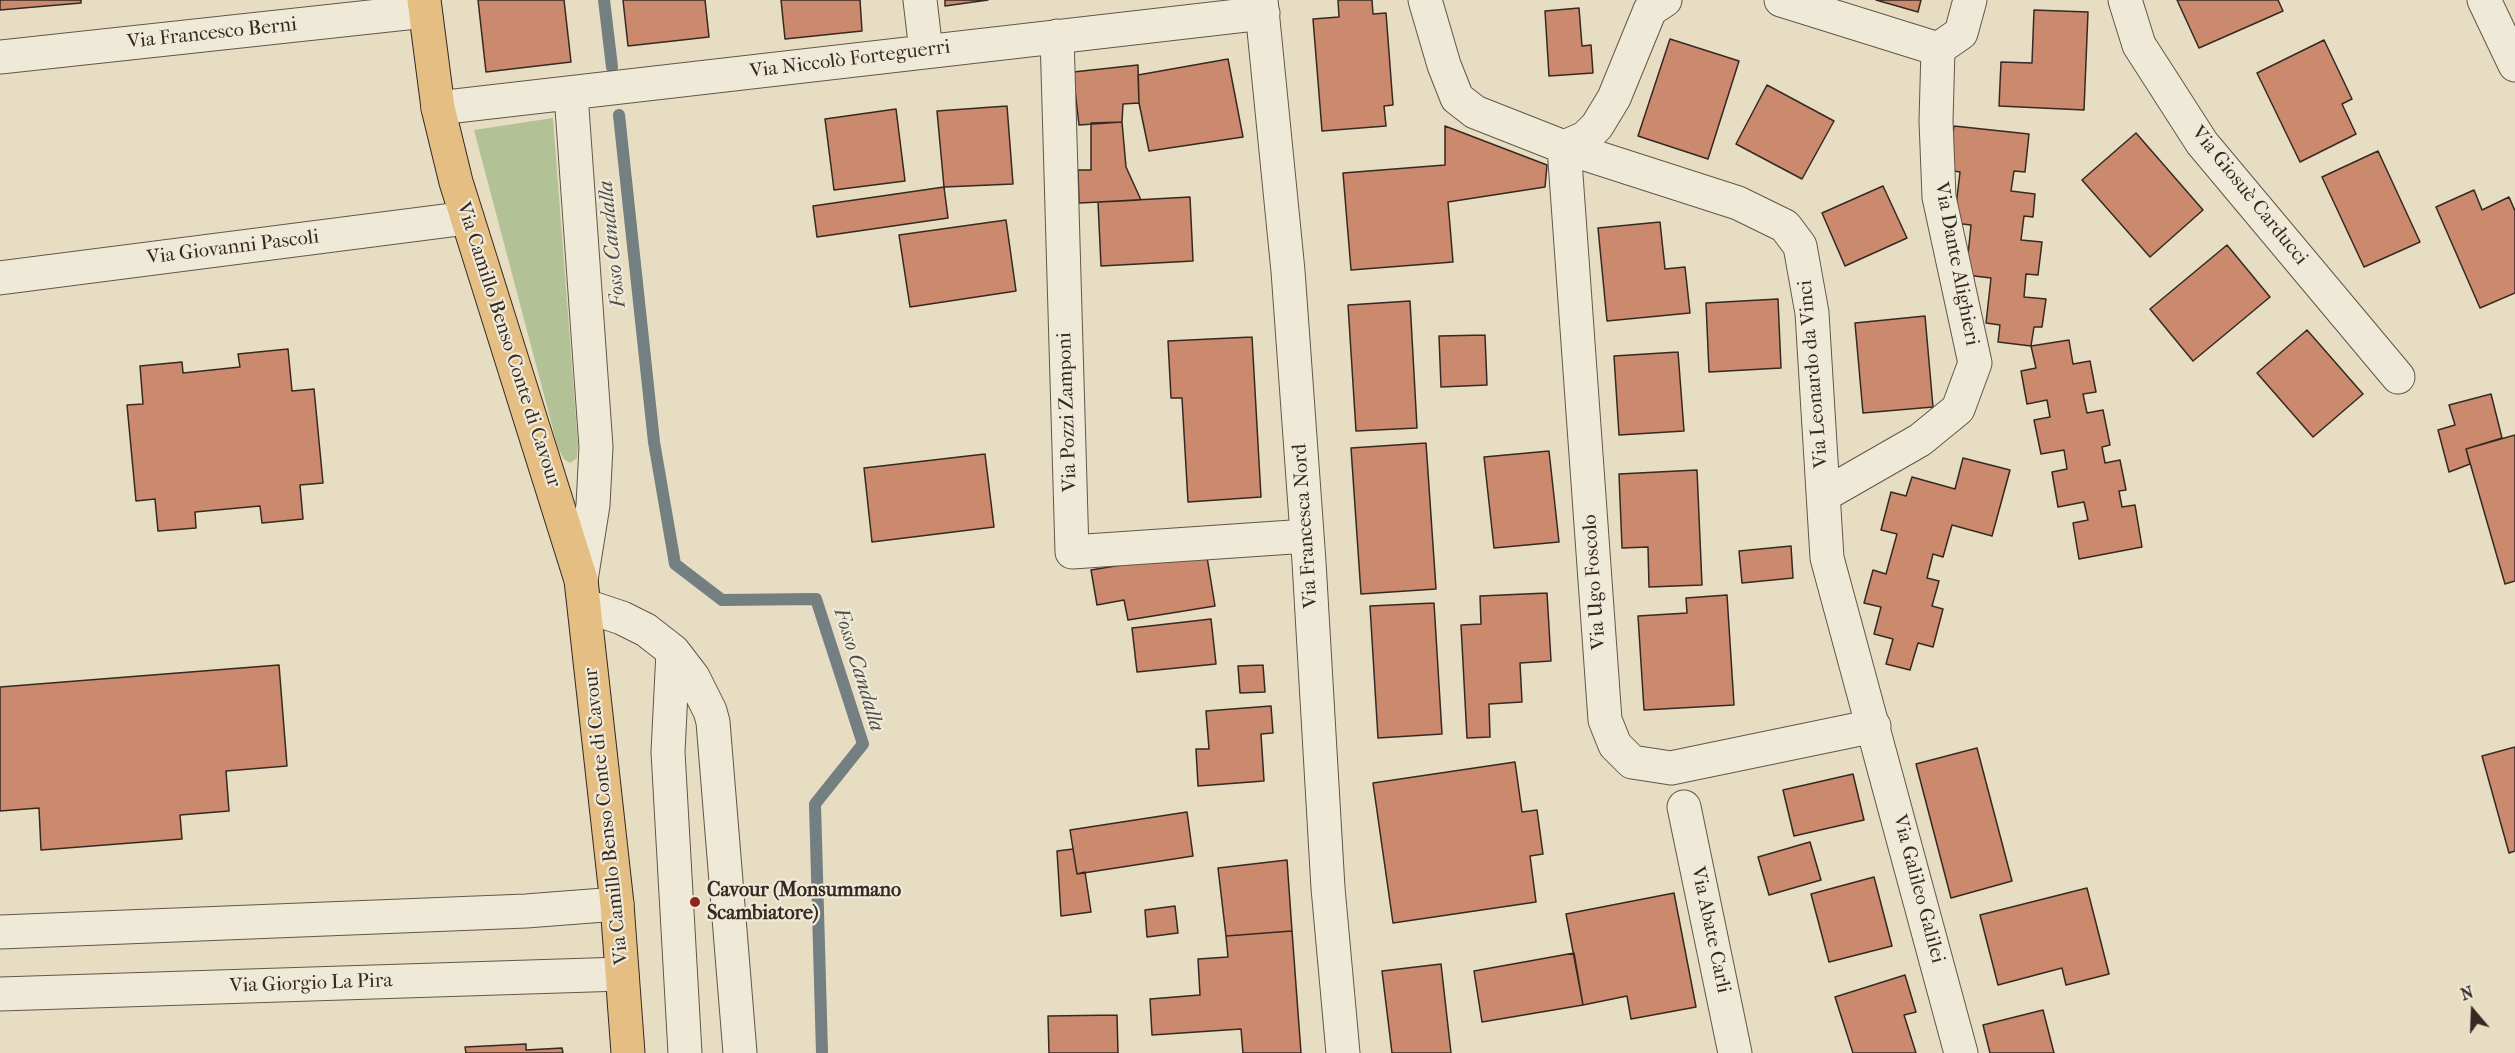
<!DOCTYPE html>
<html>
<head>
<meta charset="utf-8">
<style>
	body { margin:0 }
	#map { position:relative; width:2515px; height:1053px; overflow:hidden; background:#e7ddc3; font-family:"IM FELL French Canon",serif }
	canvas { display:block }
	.north { position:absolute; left:2443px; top:981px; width:60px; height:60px; -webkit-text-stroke:4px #efe9d8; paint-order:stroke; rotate:341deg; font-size:16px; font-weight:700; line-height:24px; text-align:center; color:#352921 }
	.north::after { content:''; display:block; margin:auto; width:21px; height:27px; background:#352921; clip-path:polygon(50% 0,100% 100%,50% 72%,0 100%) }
</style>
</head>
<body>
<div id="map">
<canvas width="2515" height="1053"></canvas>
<div class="north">N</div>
</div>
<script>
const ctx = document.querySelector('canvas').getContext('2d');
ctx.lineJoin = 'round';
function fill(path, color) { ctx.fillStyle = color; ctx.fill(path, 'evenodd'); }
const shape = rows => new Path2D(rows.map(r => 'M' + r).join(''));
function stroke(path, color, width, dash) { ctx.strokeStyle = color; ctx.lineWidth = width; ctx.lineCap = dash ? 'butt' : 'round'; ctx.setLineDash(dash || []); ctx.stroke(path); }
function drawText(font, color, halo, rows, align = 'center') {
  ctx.font = font + ' "IM FELL French Canon",serif'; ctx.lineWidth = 4.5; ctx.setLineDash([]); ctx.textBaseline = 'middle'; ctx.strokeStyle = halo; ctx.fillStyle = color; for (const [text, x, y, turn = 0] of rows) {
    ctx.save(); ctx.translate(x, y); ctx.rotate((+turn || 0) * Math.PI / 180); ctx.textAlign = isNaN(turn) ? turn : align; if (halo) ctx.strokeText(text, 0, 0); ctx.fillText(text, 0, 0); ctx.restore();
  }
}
fill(shape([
	[553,118,578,445,577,458,570,463,564,459,558,448,474,130]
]), '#b2c296');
stroke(shape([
	[604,0,612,67],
	[619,115,654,442,675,564,722,600,816,599,863,744,815,804,822,1053]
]), '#737f80', 12);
const building = shape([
	[0,0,81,0,81,3,0,10,0,0],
	[478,0,564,0,571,62,486,72,478,0],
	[623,0,705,0,709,37,628,46,623,0],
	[781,0,860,0,862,31,785,39,781,0],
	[945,0,988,0,945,6,945,0],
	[1338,0,1372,0,1373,14,1386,13,1393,105,1384,106,1386,126,1322,131,1313,19,1339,17,1338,0],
	[1876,0,1921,0,1918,12,1876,0],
	[2177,0,2278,0,2283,11,2199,48,2177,0],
	[1579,8,1582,46,1591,45,1593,73,1549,76,1545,11,1579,8],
	[2034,10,2088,12,2084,110,1999,106,2001,62,2032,63,2034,10],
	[1670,39,1739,61,1708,159,1638,136,1670,39],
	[2324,40,2352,99,2342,104,2356,134,2300,162,2257,73,2324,40],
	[1228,59,1243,137,1149,151,1139,103,1138,75,1228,59],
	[1138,65,1139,103,1123,104,1122,122,1079,125,1073,72,1138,65],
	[1767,85,1834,121,1802,179,1736,144,1767,85],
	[1007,106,1013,184,944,187,937,111,1007,106],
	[896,109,905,181,834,190,825,119,896,109],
	[1122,122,1126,167,1141,200,1079,203,1078,170,1091,170,1091,123,1122,122],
	[1445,126,1547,165,1545,187,1448,202,1453,262,1351,270,1343,173,1445,165,1445,126],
	[1954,126,2029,134,2025,172,2014,171,2011,191,2035,194,2033,217,2024,216,2021,240,2042,242,2038,275,2026,274,2024,297,2046,299,2042,327,2034,327,2031,346,1998,342,2000,325,1986,323,1991,278,1966,275,1971,225,1954,223,1960,172,1948,170,1954,126],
	[2136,133,2203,210,2150,257,2082,180,2136,133],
	[2378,151,2420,242,2364,267,2322,177,2378,151],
	[1883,186,1907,238,1845,266,1822,213,1883,186],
	[944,187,948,218,817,237,813,206,944,187],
	[2474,190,2482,210,2509,197,2515,211,2515,293,2480,308,2436,207,2474,190],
	[1190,197,1193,261,1101,266,1098,202,1190,197],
	[1006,220,1016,291,910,307,899,235,1006,220],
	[1660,222,1665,269,1685,267,1690,313,1607,321,1598,228,1660,222],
	[2227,245,2270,297,2193,361,2150,309,2227,245],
	[1778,299,1781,368,1709,372,1706,303,1778,299],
	[1410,301,1417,428,1356,431,1348,305,1410,301],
	[1925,316,1933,407,1863,413,1855,323,1925,316],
	[2307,330,2363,394,2313,437,2257,373,2307,330],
	[1485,335,1487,385,1441,387,1439,336,1485,335],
	[1252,337,1261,497,1188,502,1182,398,1171,398,1168,341,1252,337],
	[2069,340,2073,364,2090,361,2096,392,2083,394,2087,413,2103,410,2110,445,2102,447,2105,463,2120,460,2126,490,2119,491,2122,507,2135,505,2142,547,2079,559,2073,523,2088,520,2084,502,2058,507,2052,472,2067,469,2064,450,2041,454,2034,420,2050,417,2047,400,2027,404,2021,371,2036,368,2031,346,2069,340],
	[288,349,292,391,314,389,323,483,300,485,303,519,262,523,260,506,195,512,196,528,158,531,155,499,136,501,127,405,143,404,140,366,182,362,183,373,240,367,238,354,288,349],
	[1678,352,1684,431,1619,435,1614,356,1678,352],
	[2491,394,2502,438,2466,449,2470,464,2449,472,2438,430,2455,425,2449,405,2491,394],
	[2515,435,2515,581,2505,584,2466,449,2515,435],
	[1426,443,1436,589,1361,594,1351,448,1426,443],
	[1549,451,1559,542,1494,548,1484,457,1549,451],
	[985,454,994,527,872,542,864,468,985,454],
	[1963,458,2010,470,1992,536,1952,525,1943,557,1933,554,1927,578,1939,581,1932,606,1943,609,1933,647,1918,643,1910,670,1886,664,1893,639,1874,634,1881,607,1864,603,1873,570,1886,574,1897,534,1881,530,1891,492,1906,496,1912,477,1955,489,1963,458],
	[1697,470,1702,585,1649,587,1648,547,1622,548,1619,474,1697,470],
	[1791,546,1793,578,1742,583,1739,551,1791,546],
	[1206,551,1215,606,1128,620,1124,600,1097,605,1091,570,1206,551],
	[1547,593,1551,661,1520,663,1522,702,1489,704,1490,737,1467,738,1461,625,1481,624,1480,596,1547,593],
	[1727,595,1734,705,1644,710,1638,616,1687,613,1686,598,1727,595],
	[1434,603,1442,734,1378,738,1370,606,1434,603],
	[1211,619,1216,664,1137,672,1132,628,1211,619],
	[279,665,287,766,226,771,229,811,180,815,182,839,41,850,39,808,0,811,0,687,279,665],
	[1263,665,1265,692,1240,693,1238,666,1263,665],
	[1271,706,1273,733,1261,734,1264,781,1198,786,1196,749,1209,749,1206,711,1271,706],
	[2515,747,2515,851,2509,853,2482,756,2515,747],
	[1977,748,2012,881,1951,898,1916,764,1977,748],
	[1515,762,1522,812,1537,810,1543,854,1530,856,1536,902,1393,923,1373,783,1515,762],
	[1853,774,1864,820,1794,836,1783,790,1853,774],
	[1187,812,1193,856,1077,874,1070,830,1187,812],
	[1810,842,1821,880,1769,895,1758,857,1810,842],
	[1073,849,1077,874,1085,872,1091,912,1061,916,1057,851,1073,849],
	[1287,860,1292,931,1226,936,1218,868,1287,860],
	[1874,877,1892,946,1829,962,1811,894,1874,877],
	[2087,888,2109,974,2066,985,2062,968,1998,985,1980,915,2087,888],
	[1674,893,1696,1007,1631,1019,1627,996,1583,1005,1566,914,1674,893],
	[1175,906,1178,933,1147,937,1145,910,1175,906],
	[1292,931,1301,1053,1243,1053,1241,1029,1152,1035,1150,999,1200,995,1198,959,1228,957,1226,936,1292,931],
	[1574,953,1583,1005,1482,1022,1474,971,1574,953],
	[1441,964,1451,1053,1392,1053,1382,971,1441,964],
	[1905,975,1916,1012,1904,1015,1916,1053,1853,1053,1835,997,1905,975],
	[2043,1010,2054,1053,1990,1053,1983,1025,2043,1010],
	[1117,1015,1118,1053,1049,1053,1048,1016,1117,1015],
	[526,1044,526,1050,562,1048,563,1053,466,1053,465,1047,526,1044]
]);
fill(building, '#cb8a6e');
stroke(building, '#352921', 1.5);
const minor = shape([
	[920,0,926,51],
	[1261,0,1288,271,1309,562,1328,888,1343,1053],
	[1425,0,1444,65,1457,98,1475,112,1564,147,1738,203,1785,226,1800,246,1812,313,1827,558,1961,1053],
	[1665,0,1650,10,1614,98,1597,126,1585,138,1564,147,1605,720,1615,745,1632,762,1671,768,1874,726],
	[1781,0,1938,49],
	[2125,0,2139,45,2202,143,2398,377],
	[2484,0,2515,65],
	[1057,36,1072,552,1307,536],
	[1938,49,1961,33,1970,0],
	[0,57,425,11],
	[571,94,596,447,593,505,581,580],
	[438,108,1263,13],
	[0,278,467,218],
	[1824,495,1920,440,1958,409,1975,363,1939,197,1936,121,1938,49],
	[586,606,622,618,646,630,673,651,693,677,710,711,713,722,740,1053],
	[673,651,668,752,685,1053],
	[1684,807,1735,1053],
	[0,932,526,911,617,904],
	[0,994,622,974]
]);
const major = shape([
	[424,0,438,108,456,182,581,580,617,904,628,1053]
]);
stroke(minor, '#62564a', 35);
stroke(major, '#352921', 35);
stroke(minor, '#efe9d8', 33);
stroke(major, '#e4be82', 33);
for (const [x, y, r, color] of [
	[695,902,6,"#8f2418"]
]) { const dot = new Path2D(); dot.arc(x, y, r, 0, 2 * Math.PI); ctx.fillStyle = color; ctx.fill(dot); stroke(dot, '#efe9d8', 2); }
drawText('20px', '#352921', '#efe9d8', [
	["Via Francesco Berni",212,34,-6],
	["Via Niccolò Forteguerri",850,60,-7],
	["Via Giosuè Carducci",2249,196,51],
	["Via Giovanni Pascoli",233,248,-7],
	["Via Dante Alighieri",1956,264,79],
	["Via Camillo Benso Conte di Cavour",508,345,72],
	["Via Leonardo da Vinci",1814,374,-95],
	["Via Pozzi Zamponi",1068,412,-92],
	["Via Francesca Nord",1306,526,-94],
	["Via Ugo Foscolo",1595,582,-94],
	["Via Camillo Benso Conte di Cavour",607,816,-96],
	["Via Galileo Galilei",1918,889,75],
	["Via Abate Carli",1710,930,78],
	["Via Giorgio La Pira",311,984,-2]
]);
drawText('bold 20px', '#352921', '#efe9d8', [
	["Cavour (Monsummano",707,891],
	["Scambiatore)",707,914]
], 'left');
drawText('italic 21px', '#4f4d48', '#efe9d8', [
	["Fosso Candalla",613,244,-96],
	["Fosso Candalla",858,670,73]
]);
</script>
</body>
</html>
